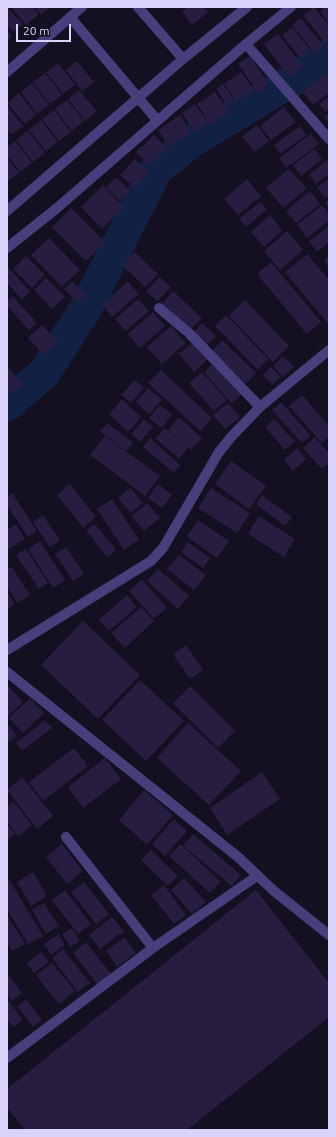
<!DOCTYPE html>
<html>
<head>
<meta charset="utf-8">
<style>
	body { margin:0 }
	#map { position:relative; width:336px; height:1137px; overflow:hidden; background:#140f21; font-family:Ubuntu,sans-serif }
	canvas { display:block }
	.frame { position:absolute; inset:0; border:8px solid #dbd3fb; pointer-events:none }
	.scale { position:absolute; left:16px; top:24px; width:55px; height:18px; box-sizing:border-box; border:2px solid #dbd3fb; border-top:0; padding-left:5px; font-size:12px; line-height:14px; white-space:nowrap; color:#dbd3fb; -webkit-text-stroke:3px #140f21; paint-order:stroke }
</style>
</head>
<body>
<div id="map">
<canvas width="336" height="1137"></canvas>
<div class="frame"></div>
<div class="scale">20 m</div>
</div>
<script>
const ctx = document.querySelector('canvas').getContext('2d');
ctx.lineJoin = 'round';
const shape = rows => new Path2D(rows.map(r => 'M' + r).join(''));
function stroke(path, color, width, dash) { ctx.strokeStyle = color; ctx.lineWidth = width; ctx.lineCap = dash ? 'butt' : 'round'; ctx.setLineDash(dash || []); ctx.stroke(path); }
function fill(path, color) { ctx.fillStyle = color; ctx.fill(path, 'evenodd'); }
stroke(shape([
	[7,405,44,373,85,310,156,170,192,141,293,80,329,55]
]), '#122143', 33);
fill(shape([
	[7,7,23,24,13,32,7,25],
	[11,7,33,7,39,14,26,25],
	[35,7,50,7,41,15],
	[188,7,204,7,208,12,192,25,182,11],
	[314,7,329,25,329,42,326,44,303,15],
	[325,7,329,7,329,23,320,11],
	[301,18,323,46,314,53,292,25],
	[292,27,310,50,300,58,282,35],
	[7,30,12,37,7,41],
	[278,34,303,66,289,77,264,44],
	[250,56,269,84,258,92,238,64],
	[77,61,94,82,82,91,66,70],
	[58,63,75,85,63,94,46,72],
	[241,72,254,90,237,102,224,84],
	[329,72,329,93,313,105,303,92],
	[45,73,62,95,50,104,33,82],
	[32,83,49,105,37,114,21,92],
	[223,84,234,100,227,105,216,89],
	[79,90,97,111,85,121,68,99],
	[215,92,229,112,211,124,197,104],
	[19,93,36,115,25,124,7,103],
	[329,96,329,109,325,112,319,104],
	[67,100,84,121,72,131,55,109],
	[195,104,208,123,195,132,182,113],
	[7,106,23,126,11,135,7,130],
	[284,107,296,122,271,140,260,126],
	[54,110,71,132,59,141,42,119],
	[329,113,329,124,324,117],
	[180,115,191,132,169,147,158,130],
	[41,120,58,142,46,151,29,130],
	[257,125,269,141,254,152,242,136],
	[300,126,306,135,280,154,274,145],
	[28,131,45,153,33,162,16,140],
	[311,134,319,144,286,168,279,158],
	[154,135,167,148,149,166,136,152],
	[15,141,32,163,20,172,7,156,7,147],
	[314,149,322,159,301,176,293,165],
	[7,158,19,173,7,182],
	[135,159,150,172,135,188,120,175],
	[327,160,329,162,329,174,316,184,309,175],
	[289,169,307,188,283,208,266,187],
	[116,177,130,191,120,201,106,187],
	[329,178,329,195,325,198,317,188],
	[247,179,261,196,238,215,224,199],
	[103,185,124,207,102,229,81,207],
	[310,191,320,204,296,223,286,211],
	[329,199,329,208,325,203],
	[260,202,267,209,246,227,239,219],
	[322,205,329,214,329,221,307,238,297,225],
	[71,208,105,242,86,261,52,227],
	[270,215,282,231,264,247,251,232],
	[329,226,329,242,317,252,309,241],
	[287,231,303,250,280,270,264,251],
	[49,238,80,270,62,287,31,255],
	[135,252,158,274,145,287,122,265],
	[307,254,329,280,329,325,285,272],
	[26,256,45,275,32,288,13,269],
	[329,256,329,267,324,261],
	[271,262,321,322,307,334,257,274],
	[7,266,30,291,22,300,7,283],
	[160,277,171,287,157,301,146,291],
	[46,278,65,297,52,309,34,290],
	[72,281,86,295,78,303,64,289],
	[128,281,139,294,112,317,102,305],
	[173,291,202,318,189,331,161,305],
	[13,296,37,323,29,330,7,306,7,301],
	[138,299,149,311,126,331,115,319],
	[245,300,289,346,273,362,229,316],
	[153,312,165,326,140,348,128,334],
	[226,315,268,359,258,370,215,326],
	[202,323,216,336,207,346,193,333],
	[42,325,58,342,44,355,28,338],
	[171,326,186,343,162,364,147,347],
	[222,340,256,373,246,384,212,351],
	[194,341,209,358,194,372,179,354],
	[283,356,294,367,283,377,273,366],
	[213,363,241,395,232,404,204,372],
	[8,367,23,385,13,393,7,386],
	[271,367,281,377,272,385,263,375],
	[161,370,212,418,200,431,148,383],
	[202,372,227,400,214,411,189,383],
	[135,380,144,388,131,403,121,395],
	[148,388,162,400,149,414,136,402],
	[302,395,329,426,329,437,322,443,289,406],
	[122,399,141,417,128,432,109,414],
	[281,402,311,436,302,443,272,410],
	[228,403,240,417,225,429,213,415],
	[160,405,172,415,161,428,149,418],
	[179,417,202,438,191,450,168,430],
	[144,419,153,427,140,442,131,434],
	[274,419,295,442,285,450,265,427],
	[107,423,133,442,126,451,100,431],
	[165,428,188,448,179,459,155,438],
	[105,436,160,476,145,496,90,455],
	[315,437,329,453,329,463,322,469,303,448],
	[150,438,180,465,174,473,143,447],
	[297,448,306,459,293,471,284,460],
	[231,461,266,486,249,509,215,484],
	[70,484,96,517,83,528,57,495],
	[158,484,172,495,162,508,148,498],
	[130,488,143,503,131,513,118,498],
	[211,488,250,513,237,533,198,508],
	[12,493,37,531,28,537,7,505,7,497],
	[262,495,292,517,285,526,256,504],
	[112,499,139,540,124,550,97,509],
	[147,503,160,518,144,531,132,516],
	[43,515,60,540,50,547,33,522],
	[259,516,295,539,284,557,248,534],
	[198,520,229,541,217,558,187,537],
	[16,524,25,539,7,550,7,530],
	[95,524,116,550,107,557,86,530],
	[40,541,65,580,53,588,28,549],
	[188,542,210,558,203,568,181,552],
	[66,547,84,574,73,581,55,554],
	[26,549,48,583,39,589,16,555],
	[179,555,206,575,194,590,167,569],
	[12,567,30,595,17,603,7,587,7,569],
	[158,569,189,596,178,609,147,581],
	[142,579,167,608,154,619,129,591],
	[7,592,15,604,7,610],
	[127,595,137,607,109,631,99,620],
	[141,607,154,621,125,648,111,633],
	[83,621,140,675,98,719,41,665],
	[186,645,203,670,190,679,173,654],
	[140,680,184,721,146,761,102,720],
	[8,686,23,702,7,717,7,687],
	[190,686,235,731,218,748,173,703],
	[30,698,44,713,23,733,9,718],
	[45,720,52,728,22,751,16,743],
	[188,723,241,771,209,805,157,758],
	[7,726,10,727,17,736,7,743],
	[74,748,88,766,43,801,29,782],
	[105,758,121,779,83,808,68,787],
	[262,772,280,799,227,835,210,808],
	[22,777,53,816,37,829,7,790],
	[144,790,173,815,147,845,119,820],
	[13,801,32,825,18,836,7,822,7,806],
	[174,819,187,831,165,856,152,844],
	[7,824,15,834,7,841],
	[193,834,241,875,232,886,183,846],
	[62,844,83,871,67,884,46,857],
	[180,844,221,882,210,893,169,856],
	[151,850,178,876,168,886,141,860],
	[33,872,47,896,31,906,17,882],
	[7,876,43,936,28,944,7,909],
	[184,878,206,902,192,914,171,890],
	[84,882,109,914,96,924,71,892],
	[164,885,186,915,174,924,151,895],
	[65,890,91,924,78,934,52,900],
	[256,890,329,983,329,1017,187,1130,25,1130,7,1108,7,1089],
	[44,903,59,926,46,934,32,910],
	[7,915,25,944,12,951,7,943],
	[112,917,124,931,100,949,89,935],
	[72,928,80,941,70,947,62,934],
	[59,934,65,945,51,955,44,944],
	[125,937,136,953,117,967,106,951],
	[86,942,111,974,98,985,73,953],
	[63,949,90,983,78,992,52,958],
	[41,952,49,962,34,973,27,963],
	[52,963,75,991,59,1004,36,975],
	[9,975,22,993,12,1001,7,995,7,977],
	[7,999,23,1020,13,1027,7,1019],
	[26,999,42,1020,33,1027,17,1006]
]), '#271d40');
stroke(shape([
	[138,7,183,59],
	[70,17,157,120],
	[246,44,329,139],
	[7,72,82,7],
	[7,211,183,59,247,7],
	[7,248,57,208,246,44,291,7],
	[159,308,190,334,260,407],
	[7,650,151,561,163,548,219,452,232,436,260,407,329,350],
	[7,672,238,857,274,891,329,935],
	[66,837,153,948],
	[7,1058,153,948,257,876]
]), '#463f7c', 10);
</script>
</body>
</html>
